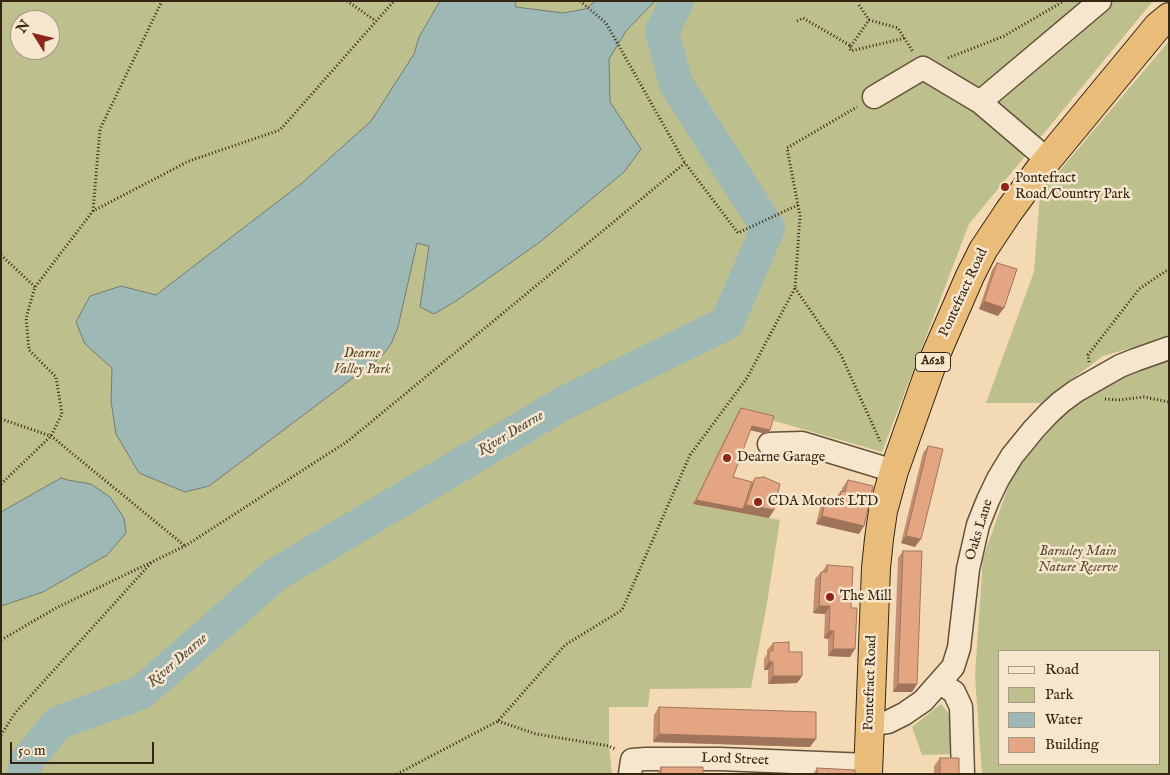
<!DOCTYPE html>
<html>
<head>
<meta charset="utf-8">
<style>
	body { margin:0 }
	#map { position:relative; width:1170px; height:775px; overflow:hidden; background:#f3d9b4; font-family:"IM FELL English",serif }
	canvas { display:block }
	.frame { position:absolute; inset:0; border:2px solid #352513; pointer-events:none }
	.legend { position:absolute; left:998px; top:650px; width:162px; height:115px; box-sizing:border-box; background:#f7e6ce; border:1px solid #a99983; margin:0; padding:6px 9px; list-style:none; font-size:15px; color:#352513 }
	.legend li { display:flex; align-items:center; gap:10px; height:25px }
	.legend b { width:25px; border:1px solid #a99983 }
	.north { position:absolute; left:10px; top:10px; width:50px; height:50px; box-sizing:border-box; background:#f7e6ce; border:1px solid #a99983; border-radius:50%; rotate:306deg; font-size:14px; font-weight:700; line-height:20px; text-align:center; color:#352513 }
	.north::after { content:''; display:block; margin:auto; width:18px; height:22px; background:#8f2418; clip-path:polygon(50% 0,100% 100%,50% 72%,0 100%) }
	.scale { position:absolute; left:10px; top:742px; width:144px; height:22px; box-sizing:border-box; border:2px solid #352513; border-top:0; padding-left:6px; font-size:15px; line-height:18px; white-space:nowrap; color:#352513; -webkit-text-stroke:4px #f7e6ce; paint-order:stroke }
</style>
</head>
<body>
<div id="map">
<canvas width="1170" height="775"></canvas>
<div class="frame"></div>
<ul class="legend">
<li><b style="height:6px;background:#f7e6ce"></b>Road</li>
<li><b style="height:14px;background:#bdbf8c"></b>Park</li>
<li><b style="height:14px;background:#9eb8b6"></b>Water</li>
<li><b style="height:14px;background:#e4a682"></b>Building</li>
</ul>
<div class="north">N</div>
<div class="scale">50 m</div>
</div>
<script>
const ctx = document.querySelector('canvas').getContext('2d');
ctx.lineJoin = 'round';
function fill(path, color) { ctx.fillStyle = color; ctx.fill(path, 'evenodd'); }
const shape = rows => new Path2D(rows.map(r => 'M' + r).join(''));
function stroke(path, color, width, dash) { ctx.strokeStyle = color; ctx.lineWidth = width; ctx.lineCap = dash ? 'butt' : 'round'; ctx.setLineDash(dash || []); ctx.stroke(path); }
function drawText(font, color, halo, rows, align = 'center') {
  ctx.font = font + ' "IM FELL English",serif'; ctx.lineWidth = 5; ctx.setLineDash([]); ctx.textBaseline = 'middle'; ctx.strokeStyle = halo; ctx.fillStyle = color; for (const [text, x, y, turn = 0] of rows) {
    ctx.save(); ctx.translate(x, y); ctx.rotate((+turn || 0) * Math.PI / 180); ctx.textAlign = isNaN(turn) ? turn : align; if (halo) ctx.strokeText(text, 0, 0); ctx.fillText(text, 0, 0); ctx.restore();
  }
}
fill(shape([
	[1,1,1153,1,969,224,882,452,771,420,738,412,693,504,780,520,766,609,751,688,650,689,648,707,609,707,609,746,612,774,1,774],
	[20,20,50,20,50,50,20,50],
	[1169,41,1169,337,1103,356,1040,403,986,403,1034,272,1040,194],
	[1169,359,1169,774,982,774,975,676,983,558,1012,476,1072,403,1136,369],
	[999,651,1159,651,1159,764,999,764],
	[941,704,952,718,954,754,922,755,912,727]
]), '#bdbf8c');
const water = shape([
	[440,1,515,1,516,7,563,13,585,9,596,1,655,1,626,31,609,59,610,102,641,149,624,172,540,242,456,301,434,314,420,307,429,246,417,243,398,327,391,344,382,356,209,486,185,492,139,473,116,434,111,401,112,368,85,344,76,322,90,296,121,286,156,295,302,183,371,121,414,54,419,37,440,1],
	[61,478,68,480,91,484,110,497,124,518,126,533,107,555,43,592,1,606,1,512,61,478]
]);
fill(water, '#9eb8b6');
stroke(water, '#747d75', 1);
stroke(shape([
	[24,774,26,762,58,723,142,692,275,575,564,403,727,323,768,228,676,84,662,32,677,1]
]), '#9eb8b6', 34);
const minor = shape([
	[874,97,923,68,980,102,1048,160],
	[980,102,1100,1],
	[769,444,802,443,894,471],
	[940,683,954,692,961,707,963,774],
	[870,725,888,722,904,714,923,701,953,667,959,648,968,569,978,525,988,500,998,479,1012,456,1034,429,1049,413,1061,402,1076,391,1120,366,1135,360,1169,348],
	[630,774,632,760,646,759,720,759,868,765]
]);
const highway = shape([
	[868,774,876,568,879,539,883,511,894,471,933,361,970,276,983,250,1009,211,1040,169,1158,26,1169,17]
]);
stroke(minor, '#64523b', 25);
stroke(highway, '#352513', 30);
stroke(shape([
	[347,1,376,21],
	[580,1,606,23,685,163],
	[859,5,869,20],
	[797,21,803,18,851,46,849,48,851,51,905,38],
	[851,46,869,20,898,28,913,52],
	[948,58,1004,36,1064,1],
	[93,211,100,129,162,1],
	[1,255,35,287],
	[795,288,841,355,880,441],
	[1089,362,1088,355,1139,289,1169,269],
	[1105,399,1118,400,1144,397,1169,402],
	[1,419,51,436,185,546],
	[1,484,51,436,62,414,56,377,29,350,26,318,35,287,93,211,189,161,280,130,394,1],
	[1,640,56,608,185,546,348,441,685,163,738,233,798,205],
	[498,721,536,734,609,746,615,749],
	[1,735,15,713,151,563],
	[397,774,498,721,565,645,622,610,690,455,747,378,795,288,800,216,787,148,857,107]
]), '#352513', 3, [1, 2.5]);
stroke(minor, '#f7e6ce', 22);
stroke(highway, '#eabc7a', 28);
fill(shape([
	[997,263,998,316,979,309,992,270],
	[741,408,767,434,750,430,733,477,752,482,755,478,769,518,693,504,738,412],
	[928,446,915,547,901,543,923,453],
	[848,480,859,534,816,524,821,504,827,496,835,498,841,491,842,491,842,488],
	[903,551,917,684,912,692,893,692,898,558],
	[827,565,851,608,850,657,828,656,828,639,824,638,825,614,813,613,815,579,821,572,822,572],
	[773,643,789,652,802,676,797,683,768,684,768,670,764,670,764,659,767,654,767,650],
	[659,707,810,747,653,742,654,715],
	[940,758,959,774,934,774,934,766],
	[661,767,703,774,657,774],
	[817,768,855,774,813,774]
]), '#c48f70');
fill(shape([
	[984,301,1004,308,998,316,979,309],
	[752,426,770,430,767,434,749,430],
	[696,500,743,509,746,505,774,510,769,518,693,504],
	[822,516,864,526,859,534,816,524],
	[906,536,921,539,915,547,901,543],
	[819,606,830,606,825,614,813,613],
	[829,631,834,631,828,639,824,638],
	[833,649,855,649,850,657,828,656],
	[769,662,773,662,768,670,764,670],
	[773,676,802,676,797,683,768,684],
	[898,684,917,684,912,692,893,692],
	[659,734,816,739,810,747,653,742]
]), '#a0745b');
const building = shape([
	[997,263,1017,269,1004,308,984,301,997,263],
	[741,408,774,416,770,430,752,426,733,477,752,482,743,509,696,500,741,408],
	[928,446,943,449,921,539,906,536,928,446],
	[764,477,780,484,774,510,746,505,755,478,764,477],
	[848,480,873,486,864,526,822,516,827,496,839,499,841,491,845,492,848,480],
	[903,551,922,551,917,684,898,684,903,551],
	[827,565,853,567,851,608,857,608,855,649,833,649,834,631,829,631,830,606,819,606,821,572,827,572,827,565],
	[789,642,789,652,802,652,802,676,773,676,773,662,769,662,769,651,773,651,773,643,789,642],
	[659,707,816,712,816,739,659,734,659,707],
	[940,758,959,758,959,774,940,774,940,758],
	[661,767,703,767,703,774,661,774,661,767],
	[817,768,855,770,855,774,817,774,817,768]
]);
fill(building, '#e4a682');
stroke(building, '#a0745b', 1);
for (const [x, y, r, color] of [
	[1005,187,5,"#8f2418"],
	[727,458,5,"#8f2418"],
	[758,502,5,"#8f2418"],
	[830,597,5,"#8f2418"]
]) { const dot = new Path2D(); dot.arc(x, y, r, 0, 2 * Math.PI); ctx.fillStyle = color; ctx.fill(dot); stroke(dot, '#f7e6ce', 2); }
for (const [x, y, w] of [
	[933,362,35]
]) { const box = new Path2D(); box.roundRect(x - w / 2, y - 9.5, w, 19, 4); ctx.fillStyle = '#f7e6ce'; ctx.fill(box); stroke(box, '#352513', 1); }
drawText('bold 12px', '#352513', null, [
	["A628",933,362]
]);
drawText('14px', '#352513', '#f7e6ce', [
	["Pontefract",1015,179],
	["Road/Country Park",1015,195],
	["Dearne Garage",737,458],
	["CDA Motors LTD",768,502],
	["The Mill",840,597]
], 'left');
drawText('14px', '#352513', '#f7e6ce', [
	["Pontefract Road",964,293,-65],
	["Oaks Lane",980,530,-73],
	["Pontefract Road",871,683,-88],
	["Lord Street",735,760,2]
]);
drawText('italic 14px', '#574c31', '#f7e6ce', [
	["Dearne",362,354],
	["Valley Park",362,370],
	["Barnsley Main",1078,552],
	["Nature Reserve",1078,568]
]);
drawText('italic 15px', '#545144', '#f7e6ce', [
	["River Dearne",511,434,-31],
	["River Dearne",178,661,-41]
]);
</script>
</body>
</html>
